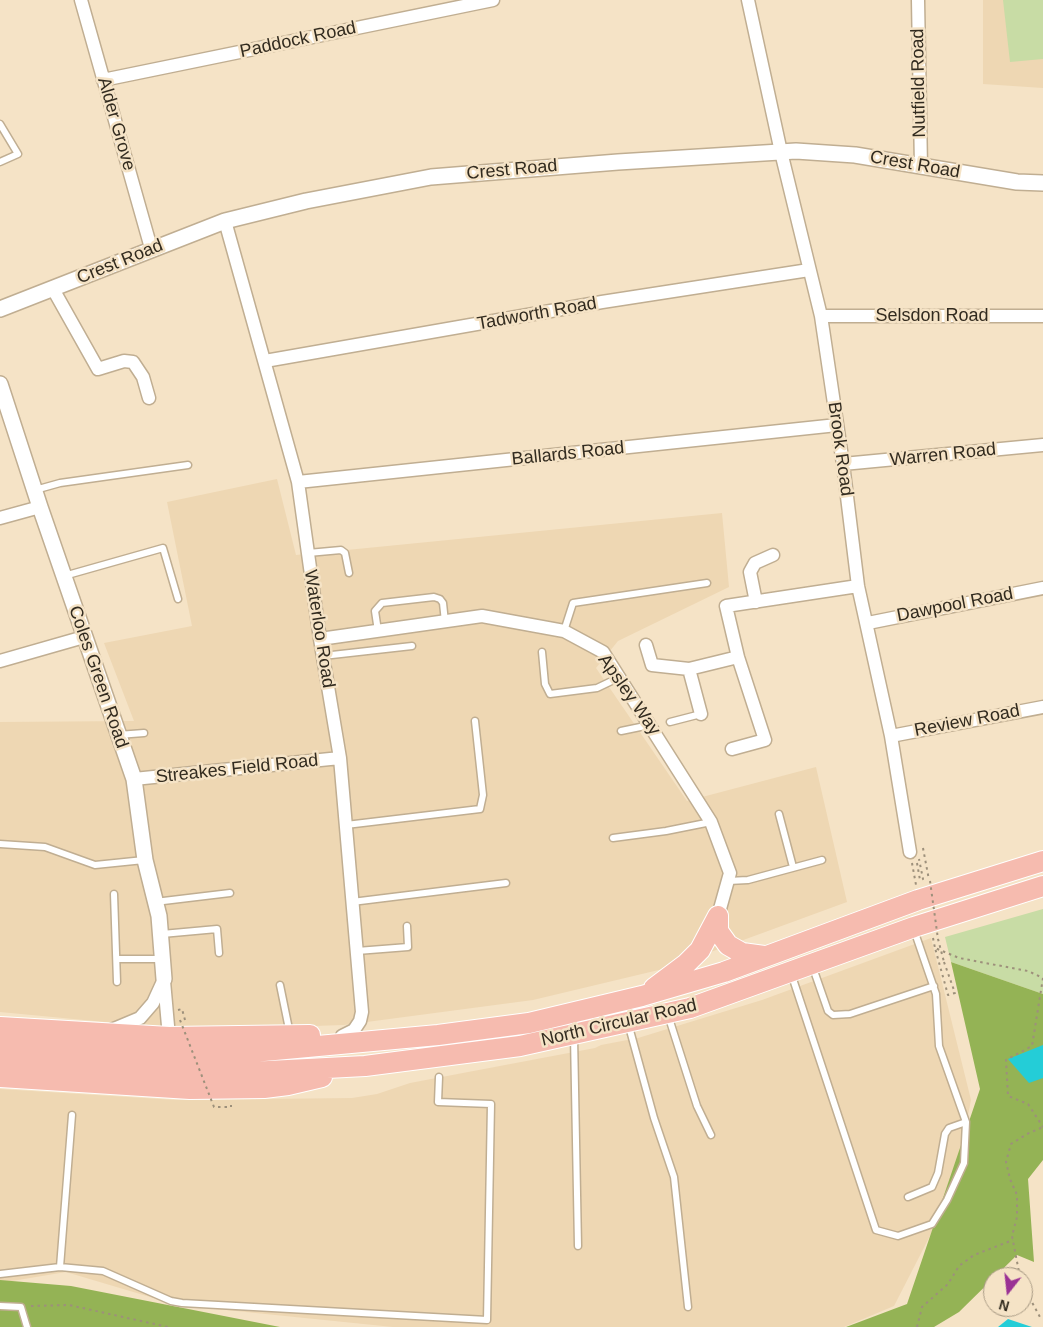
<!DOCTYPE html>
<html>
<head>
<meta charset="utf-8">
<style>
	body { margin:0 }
	#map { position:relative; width:1043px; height:1327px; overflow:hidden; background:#f5e3c6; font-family:Arial,sans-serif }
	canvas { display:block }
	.north { position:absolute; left:983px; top:1267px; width:50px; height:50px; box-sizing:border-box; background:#f5e3c6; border:1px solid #a79983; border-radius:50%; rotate:196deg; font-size:14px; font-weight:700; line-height:20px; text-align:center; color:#322b1f }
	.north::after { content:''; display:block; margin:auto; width:18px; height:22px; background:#9a3194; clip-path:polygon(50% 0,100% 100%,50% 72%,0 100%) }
</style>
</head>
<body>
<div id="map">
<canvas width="1043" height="1327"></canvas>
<div class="north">N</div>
</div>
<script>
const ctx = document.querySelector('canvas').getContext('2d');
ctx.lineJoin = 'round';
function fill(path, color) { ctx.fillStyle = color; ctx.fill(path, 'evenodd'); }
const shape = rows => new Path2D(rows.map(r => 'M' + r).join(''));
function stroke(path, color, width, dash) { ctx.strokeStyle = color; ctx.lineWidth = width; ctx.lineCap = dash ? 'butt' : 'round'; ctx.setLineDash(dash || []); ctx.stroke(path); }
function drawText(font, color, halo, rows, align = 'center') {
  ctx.font = font + ' Arial,sans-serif'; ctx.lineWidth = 5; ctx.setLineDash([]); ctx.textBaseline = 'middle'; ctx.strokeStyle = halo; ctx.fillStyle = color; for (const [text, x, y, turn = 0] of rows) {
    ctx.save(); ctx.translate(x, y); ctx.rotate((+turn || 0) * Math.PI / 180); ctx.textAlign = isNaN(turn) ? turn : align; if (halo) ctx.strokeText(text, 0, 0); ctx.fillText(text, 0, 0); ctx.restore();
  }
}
fill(shape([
	[983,0,1043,0,1043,88,983,84],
	[277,479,296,555,722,513,729,587,618,641,596,668,687,801,816,767,847,902,667,968,533,1000,344,1025,189,1030,0,1012,0,722,134,721,104,643,192,626,167,502],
	[931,938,971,1100,953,1191,894,1306,844,1327,393,1327,177,1305,66,1272,0,1283,0,1089,176,1100,352,1098,377,1094,410,1083,595,1048,601,1045,638,1038,762,1000]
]), '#eed7b3');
fill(shape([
	[1003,0,1043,0,1043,59,1010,62],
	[1043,909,1043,994,951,962,945,937]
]), '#c8dca5');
fill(shape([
	[951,962,1043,994,1043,1160,1028,1179,1034,1262,1017,1255,959,1312,934,1327,846,1327,907,1304,980,1089],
	[0,1280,71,1286,280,1327,0,1327]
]), '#94b355');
fill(shape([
	[1043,1045,1043,1078,1029,1083,1008,1059],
	[1008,1319,1032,1327,998,1327]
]), '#24cdd7');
const service = shape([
	[0,124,18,154,0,162],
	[35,490,60,483,188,465],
	[308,553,341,550,345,553,349,573],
	[64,576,163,548,178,599],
	[378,631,375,611,382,603,434,597,440,599,443,603,445,622],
	[564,631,573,603,707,583],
	[542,652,545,684,550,694,597,688,620,677],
	[323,656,412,646],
	[670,722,701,714],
	[621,731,650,725],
	[118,735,144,733],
	[779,814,793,867],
	[346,825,480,809,483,795,475,721],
	[613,838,666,831,711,822],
	[0,844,45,847,95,865,144,860],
	[728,881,748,880,822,860],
	[114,894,117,982],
	[155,902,230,893],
	[352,902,506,883],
	[162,934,217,929,219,953],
	[357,951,408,947,407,926],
	[117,959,161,959],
	[812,965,828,1011,833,1015,850,1014,934,986],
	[791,973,876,1230,898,1236,932,1224,947,1200,964,1163,966,1122,939,1046,936,994,914,930],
	[280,985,290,1034],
	[668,1015,697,1106,711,1135],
	[628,1023,654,1118,674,1177,688,1307],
	[574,1036,578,1246],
	[908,1197,932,1187,938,1173,945,1134,949,1128,966,1122],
	[60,1267,72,1115],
	[0,1274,60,1267,103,1271,171,1301,182,1303,487,1320,491,1104,438,1102,439,1077],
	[0,1306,21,1307,27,1327]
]);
const minor = shape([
	[81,0,151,248],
	[748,0,781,152,821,316,843,464,858,586,891,736,910,852],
	[918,0,921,167],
	[103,80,493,0],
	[225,221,298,482,320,639,340,758,362,1012,360,1021,354,1030,342,1036],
	[53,289,98,369,124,361,133,362,143,377,149,398],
	[821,316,1043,316],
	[265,361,602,302,809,270],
	[843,464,1043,445],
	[298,482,837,425],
	[0,518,40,507],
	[756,602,750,572,755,563,773,555],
	[868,623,1043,588],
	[320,639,482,616,564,631,603,652,711,822,730,873,718,916],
	[646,645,652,665,689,669],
	[0,661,84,637],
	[701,714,689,669,738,657],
	[891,736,1043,707],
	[732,749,765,740,738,657,726,606,858,586],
	[134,779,340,758],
	[164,981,169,1037],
	[109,1031,140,1018,153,1003,164,979]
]);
const tertiary = shape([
	[0,309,225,221,306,201,431,177,618,162,796,151,855,155,1017,182,1043,183],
	[0,384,40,507,134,779,145,860,159,916,164,979]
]);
const trunk = shape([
	[718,916,718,931,728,945,742,953,764,956],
	[654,988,686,964,700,950,718,916],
	[0,1027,169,1037,310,1035],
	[0,1041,179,1054,231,1054,438,1035,529,1023,642,996,724,972,918,900,1043,861],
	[0,1061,231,1073,365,1066,520,1046,690,1008,914,927,1043,886],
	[0,1077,190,1089,264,1088,288,1085,322,1077]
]);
stroke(service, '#c0ae92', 9);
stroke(minor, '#c0ae92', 15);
stroke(tertiary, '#c0ae92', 18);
stroke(trunk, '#fff', 22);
stroke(shape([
	[923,848,929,880],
	[912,863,916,885],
	[917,863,920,880,923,879,919,859],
	[933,938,935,948],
	[944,962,955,993,948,995,935,948,959,958,1028,971,1043,978],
	[1043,978,1032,1046,1006,1060,1008,1096,1028,1104,1043,1127],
	[178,1010,182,1009,185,1020],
	[218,1107,231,1107,231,1105],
	[1020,1277,1012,1236,1017,1217,1017,1195,1010,1179,1006,1162,1011,1144,1027,1134,1043,1127],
	[1023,1286,1040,1317,1039,1315],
	[31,1306,69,1305,168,1327],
	[917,1327,922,1307,948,1284,959,1266,974,1255,1013,1240]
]), '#9d907b', 2, [2.5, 4]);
stroke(service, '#fff', 6);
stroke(minor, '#fff', 12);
stroke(tertiary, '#fff', 15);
stroke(trunk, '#f6bbaf', 20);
stroke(shape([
	[930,881,938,939,944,962],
	[180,1020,214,1107,218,1107]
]), '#9d907b', 2, [2.5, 4]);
drawText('18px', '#322b1f', '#f5e3c6', [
	["Paddock Road",298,40,-12],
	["Nutfield Road",919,83,-91],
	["Alder Grove",116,124,74],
	["Crest Road",915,165,10],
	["Crest Road",512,170,-5],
	["Crest Road",120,262,-22],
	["Tadworth Road",537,314,-10],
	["Selsdon Road",932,316],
	["Brook Road",840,449,82],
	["Ballards Road",568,454,-6],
	["Warren Road",943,455,-6],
	["Dawpool Road",955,605,-11],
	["Waterloo Road",319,629,81],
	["Coles Green Road",98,677,71],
	["Apsley Way",629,695,55],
	["Review Road",967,721,-11],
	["Streakes Field Road",237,769,-6],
	["North Circular Road",619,1023,-13]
]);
</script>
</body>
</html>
